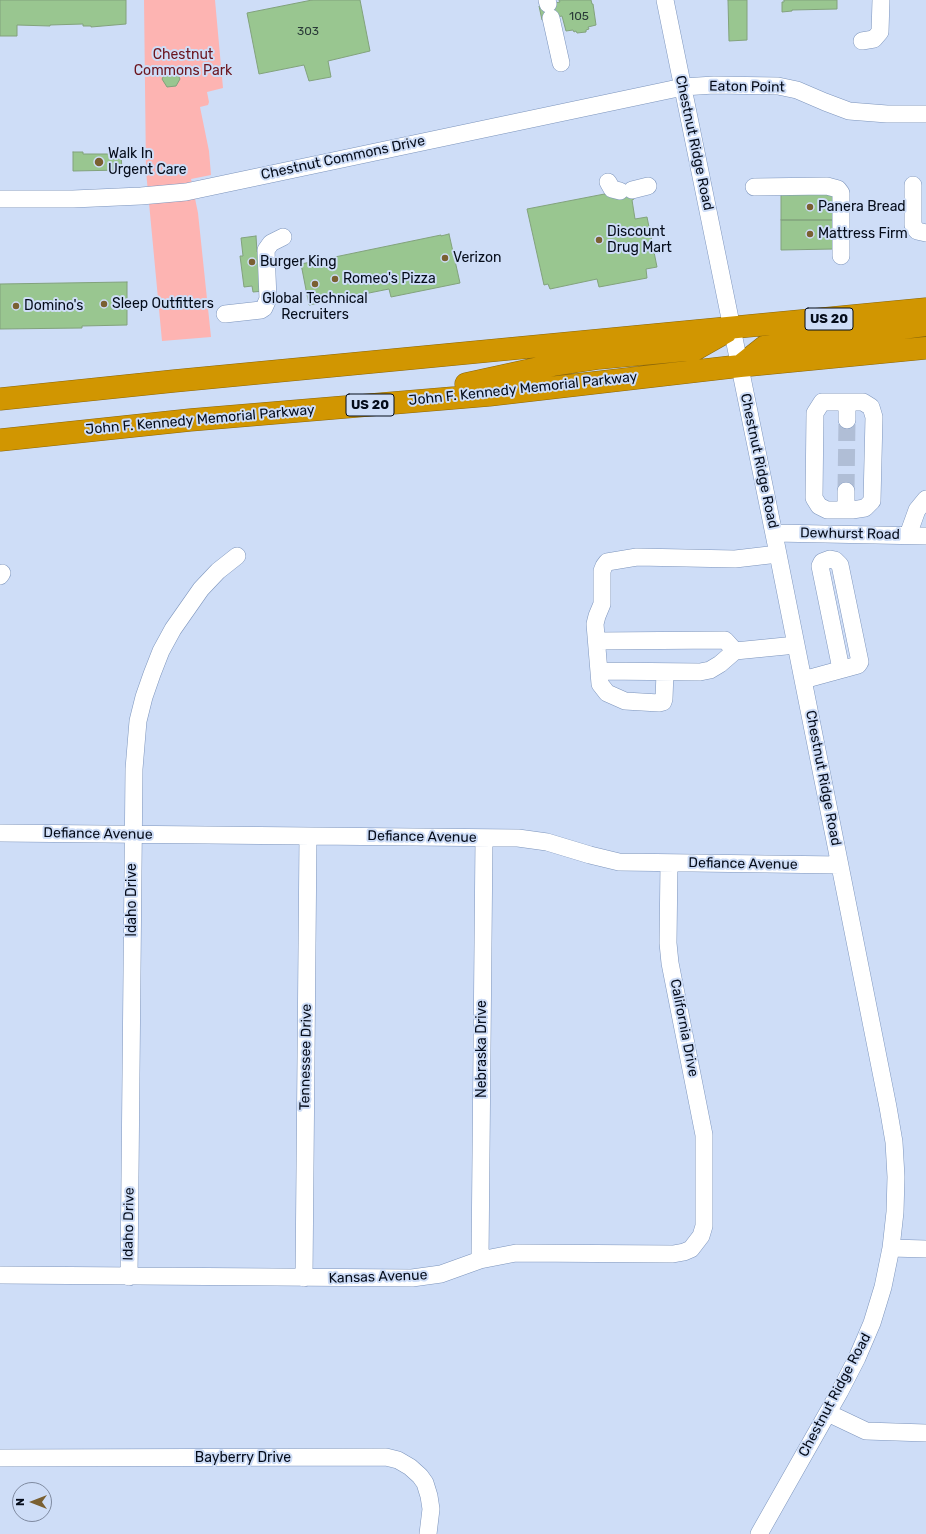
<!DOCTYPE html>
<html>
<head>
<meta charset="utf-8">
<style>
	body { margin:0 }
	#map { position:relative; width:926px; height:1534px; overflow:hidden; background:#ceddf7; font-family:Rubik,sans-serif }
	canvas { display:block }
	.north { position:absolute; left:12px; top:1482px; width:40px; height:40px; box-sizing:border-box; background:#ceddf7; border:1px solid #7e899f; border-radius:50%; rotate:270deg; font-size:11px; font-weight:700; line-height:16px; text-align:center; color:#050c1a }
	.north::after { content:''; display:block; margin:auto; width:14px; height:18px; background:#7a6032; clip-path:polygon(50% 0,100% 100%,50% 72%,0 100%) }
</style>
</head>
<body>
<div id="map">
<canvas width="926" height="1534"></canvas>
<div class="north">N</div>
</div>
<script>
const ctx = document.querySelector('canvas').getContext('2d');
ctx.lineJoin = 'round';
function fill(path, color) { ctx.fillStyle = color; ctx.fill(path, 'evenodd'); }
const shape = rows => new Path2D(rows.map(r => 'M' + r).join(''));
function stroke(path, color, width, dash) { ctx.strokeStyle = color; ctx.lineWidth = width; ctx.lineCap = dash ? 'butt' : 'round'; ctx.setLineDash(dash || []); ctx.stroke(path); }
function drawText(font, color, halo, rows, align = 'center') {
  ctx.font = font + ' Rubik,sans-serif'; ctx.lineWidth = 4; ctx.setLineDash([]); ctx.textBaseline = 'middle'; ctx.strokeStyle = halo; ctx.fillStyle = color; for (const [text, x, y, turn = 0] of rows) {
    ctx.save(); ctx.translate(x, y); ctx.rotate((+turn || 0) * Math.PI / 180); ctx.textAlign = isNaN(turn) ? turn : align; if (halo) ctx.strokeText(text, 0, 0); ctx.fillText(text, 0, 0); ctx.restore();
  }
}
fill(shape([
	[144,0,215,0,223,88,207,92,209,102,208,105,200,107,209,151,211,175,191,179,198,213,211,337,162,341,146,171]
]), '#fdb4b2');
const building = shape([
	[0,0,126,0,126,24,91,27,91,26,83,26,83,24,50,25,50,26,17,25,17,36,0,36,0,0],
	[312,0,360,0,370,51,328,61,331,77,309,81,304,65,259,74,247,13,312,0],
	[559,0,591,0,592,4,593,4,596,25,588,27,589,29,586,30,586,32,577,33,576,31,574,32,573,30,566,31,562,16,542,20,539,6,560,2,559,0],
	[728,0,747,0,747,40,729,41,728,0],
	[784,0,837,0,837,9,792,10,792,11,782,12,782,2,784,2,784,0],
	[167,70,176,71,180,79,176,86,167,87,162,79,167,70],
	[73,152,83,152,83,154,121,154,122,170,73,171,73,152],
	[631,187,634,199,632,200,635,219,647,217,657,267,646,269,647,278,599,287,597,279,550,289,548,284,544,285,527,209,620,191,631,187],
	[781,193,833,193,837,220,781,220,781,193],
	[781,220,837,220,834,249,781,250,781,220],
	[449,234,460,283,391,297,389,289,309,305,301,264,441,235,441,236,449,234],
	[256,236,257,252,260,252,264,291,253,292,252,286,244,287,240,256,243,256,241,238,256,236],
	[127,282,127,325,82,326,82,328,0,329,0,284,127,282]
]);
fill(building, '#99c690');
stroke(building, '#82a27c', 1);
stroke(shape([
	[846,491,847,420]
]), '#b0bed6', 17, [17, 8]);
const minor = shape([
	[547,0,548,4],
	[665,0,776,544,888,1107,894,1142,896,1177,895,1212,891,1248,883,1287,872,1323,857,1358,840,1391,759,1534],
	[551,18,561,63],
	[862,41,874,39,880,32,881,0],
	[608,182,612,189,620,191],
	[913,185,913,225,917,231,926,233],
	[754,187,827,186,838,189,841,193,841,256],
	[632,190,648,186],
	[0,199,73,199,141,196,186,192,683,87,714,85,778,86,797,90,825,102,849,111,887,114,926,114],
	[225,314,261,310,264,308,268,299,266,250,271,243,283,237],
	[822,402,863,402,871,407,874,417,872,501,865,508,852,510,827,510,819,506,814,498,815,413,822,402],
	[847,420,847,402],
	[846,510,846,491],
	[774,533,926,536],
	[908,535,917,510,926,499],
	[0,576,2,573],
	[597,641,725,640,735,651],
	[599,671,700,672,710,670,720,664,735,651,796,645],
	[665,672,664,699,663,702,659,703,625,701,607,693,600,684,595,624,597,616,602,604,602,571,604,566,607,562,637,557,735,559,778,554],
	[803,680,858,665,860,662,840,565,835,560,830,559,822,562,820,566,841,669],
	[0,833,518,838,547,842,590,855,619,862,840,865],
	[891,1248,926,1249],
	[480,1260,484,838],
	[0,1275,412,1278,441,1274,480,1260,516,1253,673,1254,684,1252,691,1249,701,1236,704,1226,704,1135,670,963,668,943,669,863],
	[129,1277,134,769,138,721,144,697,152,674,161,651,173,629,201,589,218,571,237,556],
	[304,1278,308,836],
	[828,1413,866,1431,926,1433],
	[0,1458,386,1457,398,1460,410,1467,420,1476,425,1483,429,1496,431,1509,428,1534]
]);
const highway = shape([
	[740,366,764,347,926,325],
	[466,384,553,365,599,358,696,349,726,332],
	[0,399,174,381,926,309],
	[0,440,190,420,489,395,740,366,926,348]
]);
stroke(minor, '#7c94bc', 18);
stroke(highway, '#8a660a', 23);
stroke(minor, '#fff', 17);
stroke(highway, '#d19601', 22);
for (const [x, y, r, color] of [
	[99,162,5,"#7a6032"],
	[810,207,4,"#7a6032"],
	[810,234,4,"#7a6032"],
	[599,240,4,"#7a6032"],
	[445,258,4,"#7a6032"],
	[252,262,4,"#7a6032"],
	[335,279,4,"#7a6032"],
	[315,284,4,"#7a6032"],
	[104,304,4,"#7a6032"],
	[16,306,4,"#7a6032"]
]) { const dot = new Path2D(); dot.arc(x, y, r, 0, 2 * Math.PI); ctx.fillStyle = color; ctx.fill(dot); stroke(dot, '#ceddf7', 1.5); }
drawText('12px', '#2a3a38', null, [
	["105",579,17],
	["303",308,32]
]);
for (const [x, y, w] of [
	[829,319,48],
	[370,405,48]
]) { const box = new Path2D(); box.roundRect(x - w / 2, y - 11, w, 22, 3); ctx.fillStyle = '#ceddf7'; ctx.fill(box); stroke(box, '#050c1a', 1); }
drawText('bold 13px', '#050c1a', null, [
	["US 20",829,319],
	["US 20",370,405]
]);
drawText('14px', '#6b151e', '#ceddf7', [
	["Chestnut",183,55],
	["Commons Park",183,71]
]);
drawText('14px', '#050c1a', '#ceddf7', [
	["Eaton Point",747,87,1],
	["Chestnut Ridge Road",694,143,78],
	["Chestnut Commons Drive",343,158,-12],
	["John F. Kennedy Memorial Parkway",523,389,-6],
	["John F. Kennedy Memorial Parkway",200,420,-5],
	["Chestnut Ridge Road",759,461,78],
	["Dewhurst Road",850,534,1],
	["Chestnut Ridge Road",823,778,79],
	["Defiance Avenue",98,834,1],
	["Defiance Avenue",422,837,1],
	["Defiance Avenue",743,864,1],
	["Idaho Drive",132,900,-90],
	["California Drive",684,1028,79],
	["Nebraska Drive",482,1049,-90],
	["Tennessee Drive",306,1057,-89],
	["Idaho Drive",129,1224,-89],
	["Kansas Avenue",378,1277,-2],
	["Chestnut Ridge Road",835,1395,-62],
	["Bayberry Drive",243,1458]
]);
drawText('14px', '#050c1a', '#ceddf7', [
	["Walk In",108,154],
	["Urgent Care",108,170],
	["Panera Bread",818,207],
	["Discount",607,232],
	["Drug Mart",607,248],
	["Mattress Firm",818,234],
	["Verizon",453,258],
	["Burger King",260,262],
	["Romeo's Pizza",343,279],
	["Global Technical",315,299,"center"],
	["Recruiters",315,315,"center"],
	["Sleep Outfitters",112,304],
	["Domino's",24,306]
], 'left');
</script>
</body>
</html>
